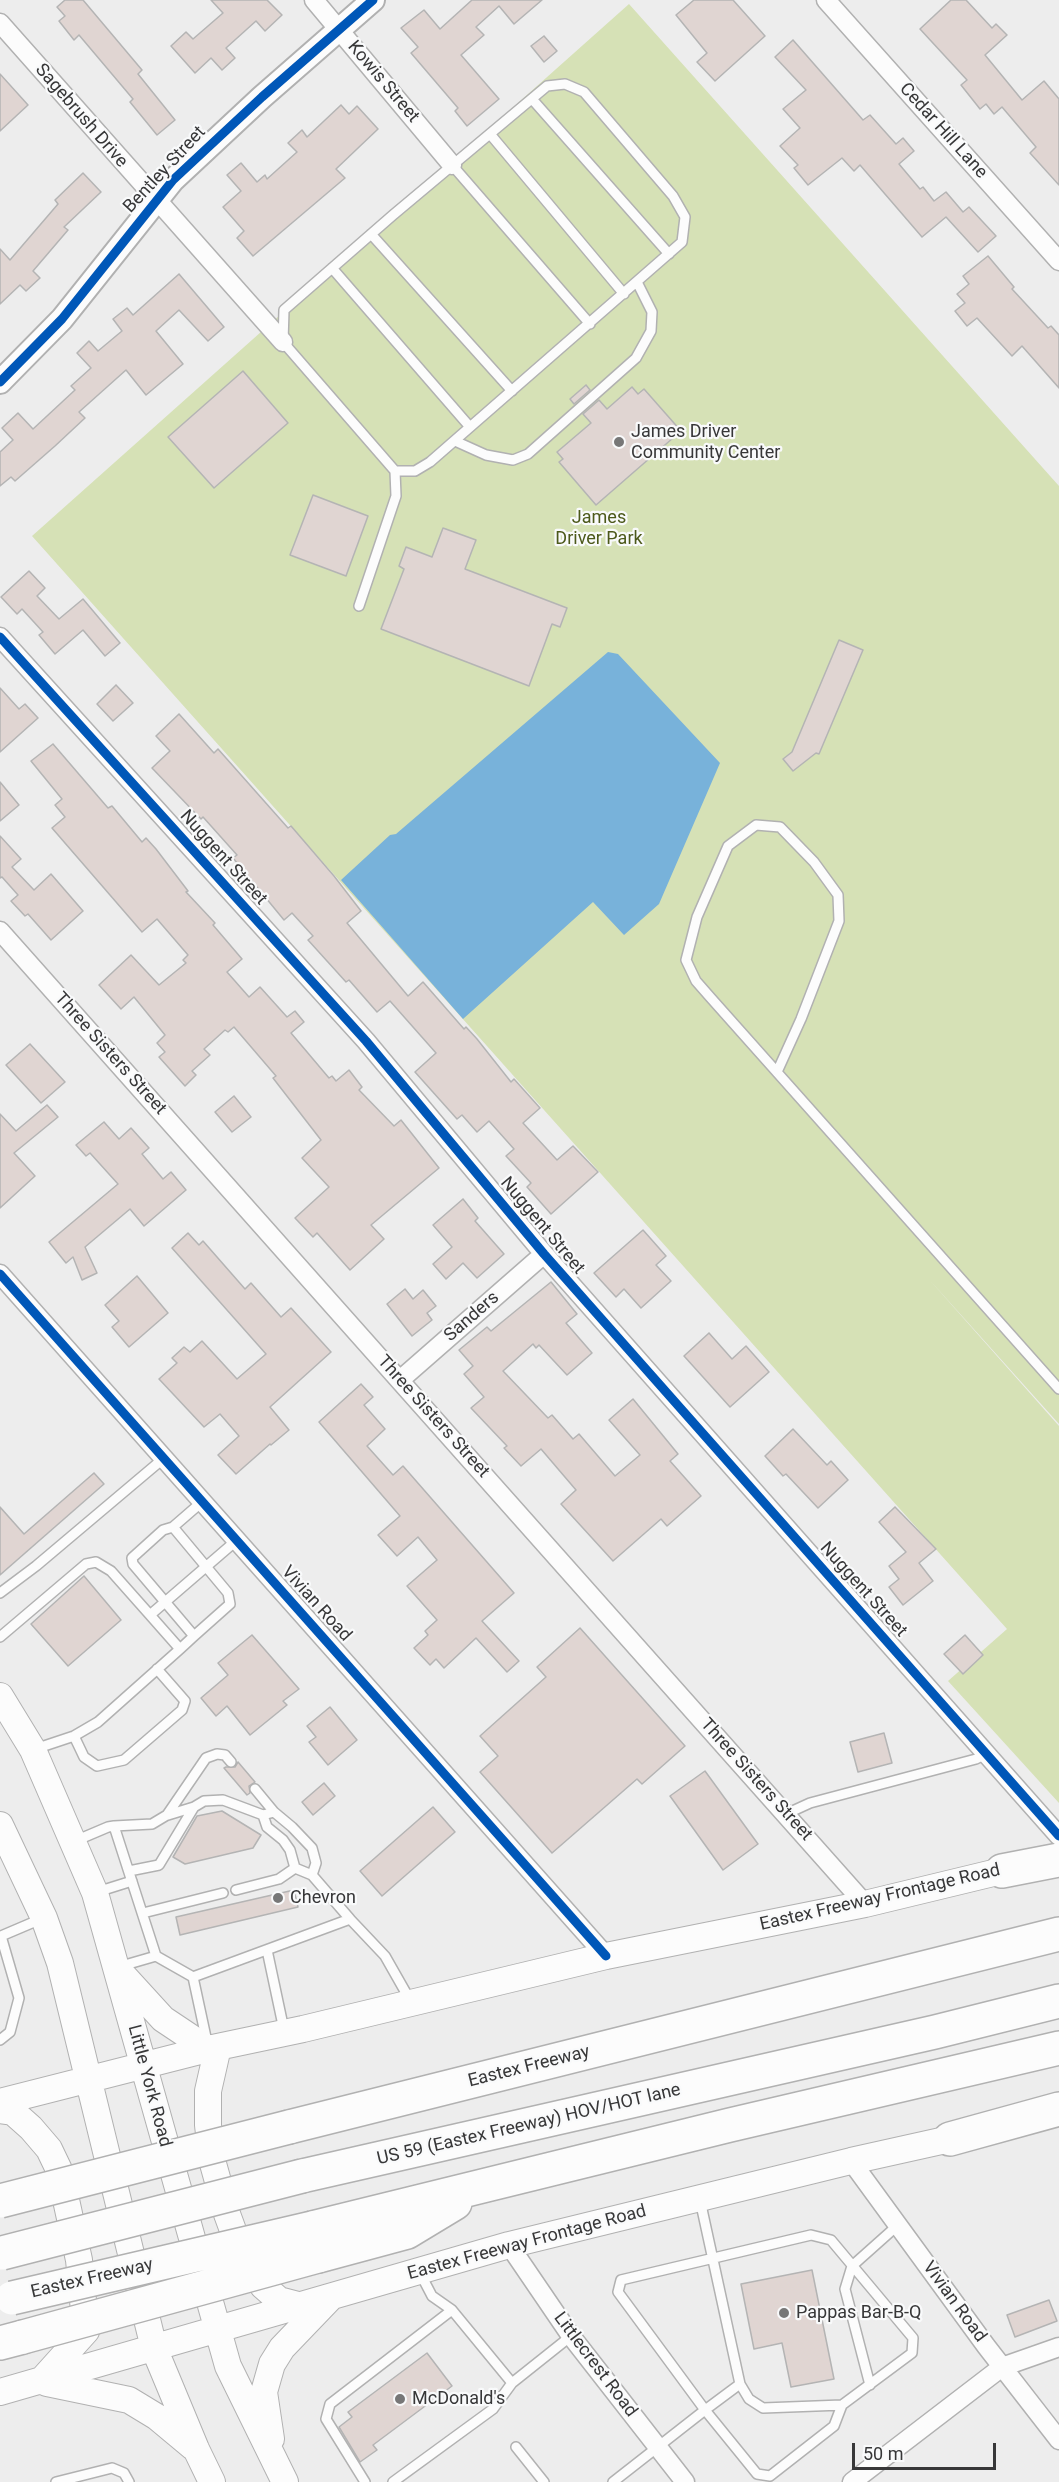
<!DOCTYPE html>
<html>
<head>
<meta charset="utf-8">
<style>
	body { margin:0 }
	#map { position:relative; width:1059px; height:2482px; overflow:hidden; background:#ededed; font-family:Roboto,sans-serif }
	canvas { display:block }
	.scale { position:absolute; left:852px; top:2443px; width:144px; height:27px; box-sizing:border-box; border:3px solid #373738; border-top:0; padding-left:8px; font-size:18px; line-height:21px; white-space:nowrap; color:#373738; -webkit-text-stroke:4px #f9fafb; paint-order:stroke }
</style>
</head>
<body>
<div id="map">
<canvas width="1059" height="2482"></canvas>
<div class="scale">50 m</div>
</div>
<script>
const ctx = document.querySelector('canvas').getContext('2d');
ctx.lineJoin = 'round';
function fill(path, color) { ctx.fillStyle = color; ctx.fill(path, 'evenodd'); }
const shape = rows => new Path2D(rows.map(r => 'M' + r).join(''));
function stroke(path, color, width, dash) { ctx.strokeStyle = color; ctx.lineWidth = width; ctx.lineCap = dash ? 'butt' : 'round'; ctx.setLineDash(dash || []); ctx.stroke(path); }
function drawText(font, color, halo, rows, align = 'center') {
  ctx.font = font + ' Roboto,sans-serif'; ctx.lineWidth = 4.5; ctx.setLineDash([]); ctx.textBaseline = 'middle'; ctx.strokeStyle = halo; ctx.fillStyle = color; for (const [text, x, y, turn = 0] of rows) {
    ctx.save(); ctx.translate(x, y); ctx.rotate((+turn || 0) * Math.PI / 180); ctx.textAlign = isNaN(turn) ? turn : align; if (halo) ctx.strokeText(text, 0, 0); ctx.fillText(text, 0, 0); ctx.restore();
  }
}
fill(shape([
	[629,4,1059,486,1059,1424,927,1277,1059,1426,1059,1803,948,1681,1007,1629,32,536]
]), '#d6e1b6');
fill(shape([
	[608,652,618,654,720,763,659,904,624,935,593,902,463,1019,341,880,390,835,396,834]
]), '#78b2da');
const building = shape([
	[65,0,83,0,142,70,138,74,175,120,157,135,130,102,133,99,79,35,74,40,59,21,65,16,57,7,65,0],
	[211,0,267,0,282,15,265,31,256,21,226,48,235,58,222,70,211,58,195,73,171,46,186,32,193,39,223,13,211,0],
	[472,0,542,0,514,24,499,6,476,27,484,35,461,55,499,99,467,126,455,111,458,108,411,53,418,47,401,28,424,10,440,29,472,0],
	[694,0,733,0,765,36,715,81,697,62,707,53,676,15,694,0],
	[951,0,966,0,992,28,996,24,1007,35,985,55,1022,100,1044,81,1059,99,1059,185,1030,153,1036,147,1002,107,994,114,986,104,980,109,961,85,967,80,920,29,951,0],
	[544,36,557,51,544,62,531,46,544,36],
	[793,40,863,120,870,115,896,144,903,138,914,151,899,164,920,189,923,187,934,201,946,192,963,212,969,207,996,236,978,252,946,217,922,237,860,165,854,171,842,158,808,185,794,168,798,165,780,146,800,128,783,109,806,90,775,57,793,40],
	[0,74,28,105,0,131,0,74],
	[341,105,349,114,357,106,378,129,336,169,345,178,253,256,237,238,244,231,223,207,241,191,227,175,241,163,257,182,265,175,267,179,297,152,288,143,302,130,307,137,341,105],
	[83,173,101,192,64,227,68,230,33,271,40,278,26,291,20,285,0,304,0,249,10,260,58,204,55,200,83,173],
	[988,256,1014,287,1012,289,1048,328,1051,326,1059,335,1059,388,1022,346,1012,356,977,318,967,326,955,311,965,303,957,294,969,284,963,276,988,256],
	[179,274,224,327,208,341,179,310,156,331,183,364,146,395,126,370,79,412,85,418,55,446,15,481,11,477,0,486,0,452,13,440,2,428,18,413,33,429,75,390,71,386,91,368,77,353,89,341,98,351,122,331,113,319,127,308,133,315,179,274],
	[243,371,288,423,214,488,168,437,243,371],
	[586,385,590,390,574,404,570,399,586,385],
	[632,387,638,394,644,389,681,431,596,505,559,462,563,459,557,452,591,423,583,414,599,400,607,409,632,387],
	[313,495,368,516,346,576,290,555,313,495],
	[443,528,476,540,465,569,567,608,560,627,552,624,529,686,381,629,404,569,399,566,406,547,432,557,443,528],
	[29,571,45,588,37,596,59,619,83,599,120,643,105,656,83,630,55,654,39,635,43,632,22,609,17,614,1,597,29,571],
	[839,640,863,650,819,754,816,753,793,771,783,759,792,752,839,640],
	[116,685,133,703,113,721,97,704,116,685],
	[0,688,19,709,25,704,38,718,0,752,0,688],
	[179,714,214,753,218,749,288,828,291,826,334,876,361,911,347,923,408,996,423,982,464,1029,466,1027,477,1039,511,1082,514,1079,540,1108,523,1123,557,1160,573,1146,598,1172,551,1214,527,1187,531,1183,506,1156,514,1149,489,1121,477,1132,462,1115,457,1119,415,1072,436,1053,390,1001,377,1012,349,980,346,982,308,940,313,936,292,913,284,920,233,858,237,855,203,817,201,819,152,768,170,751,156,736,179,714],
	[53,744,108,808,112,806,142,842,146,838,156,849,188,891,186,892,215,923,213,925,242,959,227,972,249,997,260,987,287,1017,295,1011,304,1022,291,1033,329,1078,332,1076,336,1081,349,1070,362,1087,359,1090,394,1126,401,1120,439,1168,371,1225,384,1239,350,1270,317,1233,313,1237,295,1218,329,1187,302,1158,321,1140,273,1078,276,1076,234,1027,228,1032,225,1030,204,1049,210,1055,192,1071,196,1075,185,1086,159,1057,165,1052,157,1043,165,1035,134,997,121,1009,99,985,131,955,159,985,186,963,183,960,188,955,157,919,142,932,52,828,65,817,55,805,62,799,31,761,53,744],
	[0,782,19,805,0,821,0,782],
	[0,836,21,859,12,867,34,890,51,874,83,911,51,940,28,914,25,916,11,901,18,895,2,877,0,878,0,836],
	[30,1044,65,1082,41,1103,6,1065,30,1044],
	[234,1096,251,1117,232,1132,215,1112,234,1096],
	[47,1105,58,1117,14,1153,35,1176,0,1208,0,1114,16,1131,47,1105],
	[104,1122,119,1139,131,1128,149,1148,142,1154,163,1179,171,1172,186,1190,144,1226,130,1209,85,1247,97,1273,82,1280,73,1257,66,1263,49,1242,118,1184,90,1153,86,1156,76,1145,104,1122],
	[463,1199,478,1218,475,1221,504,1254,477,1278,463,1263,446,1279,433,1264,452,1247,433,1225,463,1199],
	[643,1230,666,1256,656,1265,671,1281,641,1308,624,1289,616,1297,594,1273,643,1230],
	[188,1233,199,1245,203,1241,245,1289,251,1283,281,1317,291,1308,331,1352,270,1407,289,1430,271,1445,270,1444,236,1474,218,1455,239,1436,220,1414,204,1427,159,1379,177,1363,172,1358,184,1347,190,1352,202,1341,237,1379,266,1354,172,1248,188,1233],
	[137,1276,168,1313,129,1347,112,1327,119,1321,105,1305,137,1276],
	[551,1282,577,1314,566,1323,592,1353,567,1375,539,1345,536,1348,533,1344,503,1371,548,1418,552,1415,573,1439,579,1434,615,1476,640,1455,609,1420,633,1399,678,1454,670,1461,701,1496,667,1526,661,1519,613,1561,561,1504,576,1490,541,1449,521,1466,504,1448,507,1446,471,1408,484,1397,464,1374,473,1366,459,1350,487,1327,491,1331,551,1282],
	[405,1289,413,1299,423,1290,436,1306,427,1313,432,1320,412,1336,387,1304,405,1289],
	[709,1333,732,1359,746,1346,769,1372,730,1407,684,1356,709,1333],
	[361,1384,373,1397,364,1405,385,1429,367,1446,393,1475,403,1466,514,1593,482,1621,519,1661,507,1672,476,1638,444,1668,436,1659,430,1665,414,1648,428,1635,425,1631,437,1620,407,1586,437,1560,418,1537,397,1556,378,1535,400,1516,319,1422,361,1384],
	[793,1429,827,1465,831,1461,848,1480,818,1508,786,1474,783,1476,765,1456,793,1429],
	[94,1473,104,1484,0,1575,0,1507,24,1534,94,1473],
	[895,1507,936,1549,919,1563,933,1581,903,1605,889,1587,899,1579,889,1566,906,1552,879,1522,895,1507],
	[84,1576,121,1620,68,1666,31,1624,84,1576],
	[580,1628,685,1746,642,1784,637,1779,552,1853,480,1772,498,1756,480,1736,546,1677,537,1667,580,1628],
	[252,1635,299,1689,283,1701,287,1705,250,1735,227,1706,216,1716,201,1698,228,1675,218,1663,252,1635],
	[965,1635,983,1655,963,1674,944,1654,965,1635],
	[330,1707,357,1740,328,1765,309,1742,316,1737,307,1726,330,1707],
	[884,1733,892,1763,858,1772,850,1742,884,1733],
	[238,1762,255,1782,249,1786,250,1793,247,1795,224,1768,226,1767,235,1767,238,1762],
	[705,1771,758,1844,723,1870,670,1796,705,1771],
	[324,1783,335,1796,313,1815,302,1802,324,1783],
	[433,1807,455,1832,382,1896,360,1871,433,1807],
	[222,1811,261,1835,253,1848,185,1864,173,1857,197,1816,222,1811],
	[294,1890,298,1907,180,1935,176,1917,294,1890],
	[812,2270,834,2379,791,2387,782,2343,754,2349,741,2284,812,2270],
	[1049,2300,1057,2321,1015,2337,1007,2315,1049,2300],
	[427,2353,452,2386,373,2445,377,2450,360,2462,339,2427,352,2417,348,2412,427,2353]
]);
fill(building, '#e0d5d2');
stroke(building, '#b4b4b4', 1.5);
const service = shape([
	[565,84,584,92,673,196,685,217,682,242,430,462,415,471,395,471,283,342,284,310,393,215,547,86,565,84],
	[532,99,669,254],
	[490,134,624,294],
	[452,165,590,324],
	[371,234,512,391],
	[332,268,470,427],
	[455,441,486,455,513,460,528,454,636,358,651,331,652,312,637,282],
	[359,606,396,496,395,471],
	[777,1072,801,1019,839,921,838,895,814,862,780,827,756,825,728,846,697,917,686,960,696,981,710,997,1059,1389],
	[173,1527,203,1501],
	[0,1593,36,1566,164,1458],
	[0,1637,86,1564,96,1562,111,1571,150,1615],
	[180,1649,150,1615,237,1540],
	[74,1736,84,1757,97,1766,124,1760,182,1710,185,1701,157,1669],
	[35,1749,74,1736,98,1722,180,1649,194,1636,230,1604,228,1593,173,1527,163,1530,132,1558,133,1564,194,1636],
	[255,1789,274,1812],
	[786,1814,810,1803,976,1759,986,1754],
	[168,1815,194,1807],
	[263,1815,267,1827,283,1840,290,1850,295,1868,312,1875,350,1919],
	[114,1826,152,1824,167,1815,206,1758,217,1754,225,1755,231,1762],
	[75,1841,108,1827,114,1826,156,1956,193,1977,350,1919,385,1956,410,2000],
	[129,1871,159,1865,194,1807,204,1801,223,1800,263,1815,274,1812,292,1827,312,1848,316,1863,312,1875],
	[236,1890,279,1879,295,1868],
	[97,1892,132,1881],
	[143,1913,223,1893],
	[267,1950,284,2030],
	[118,1967,156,1956],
	[193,1977,207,2042],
	[0,2040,10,2032,19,1998,1,1936,41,1919],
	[700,2200,740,2384],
	[420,2273,432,2296,452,2310,512,2383],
	[870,2385,845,2289,852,2266,898,2225],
	[516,2447,544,2482],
	[56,2482,112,2468,124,2473,129,2482],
	[365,2482,326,2419,330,2404,452,2310],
	[393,2482,493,2409,512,2383,571,2336],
	[613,2482,705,2410,740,2384,749,2399,763,2408,842,2405,912,2353,913,2338,831,2240,811,2235,621,2280,618,2292,705,2410,757,2474,770,2476,834,2426,842,2405]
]);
const minor = shape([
	[314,0,452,165],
	[826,0,1059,261],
	[0,23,283,342],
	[0,637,366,1041,544,1254,1059,1836],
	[0,931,865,1904],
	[0,1274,606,1956],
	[400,1380,544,1254],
	[851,2161,986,2346,1059,2440],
	[509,2245,571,2336,685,2482],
	[852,2482,1002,2367,1059,2347]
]);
const tertiary = shape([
	[0,382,62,319,173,180,262,97,373,0]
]);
const secondary = shape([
	[0,1696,33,1750,95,1893,228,2366,285,2482],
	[0,1825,44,1918,60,1963,154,2348,196,2449,212,2482],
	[121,1973,163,2019,208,2049],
	[218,2047,208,2091,208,2125,212,2160,227,2214,242,2255,263,2286,279,2300,302,2306],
	[0,2102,208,2049,303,2029,606,1956,865,1904,1018,1867],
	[0,2110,13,2112,31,2128,49,2149,60,2172,79,2260,86,2331,41,2381],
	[47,2383,129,2400,157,2417,193,2447],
	[0,2392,509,2245,851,2161,968,2135],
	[271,2439,264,2392,272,2364,282,2348,330,2298]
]);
const motorway = shape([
	[1002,1871,1059,1860],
	[289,2127,1059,1934],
	[950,2139,1059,2109],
	[302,2176,935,2032,1059,2001],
	[312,2228,730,2125,1059,2048],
	[318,2256,407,2232,455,2203],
	[0,2343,23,2337]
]);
stroke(service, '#b1b1b1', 12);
stroke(minor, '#b1b1b1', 21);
stroke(tertiary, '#b1b1b1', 26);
stroke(secondary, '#b1b1b1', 28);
stroke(motorway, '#b1b1b1', 36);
stroke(service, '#fcfcfc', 9);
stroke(minor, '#fcfcfc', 18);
stroke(tertiary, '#fcfcfc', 22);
stroke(secondary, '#fcfcfc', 26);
stroke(motorway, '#fcfcfc', 33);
const motorwayBridge = shape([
	[0,2201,289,2127],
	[2,2253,302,2176],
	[12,2298,312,2228],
	[23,2337,318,2256]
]);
stroke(motorwayBridge, '#b1b1b1', 36, []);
stroke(motorwayBridge, '#fcfcfc', 33);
stroke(shape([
	[0,382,62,319,173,180,262,97,373,0],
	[0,637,366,1041,544,1254,1059,1836],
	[0,1274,606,1956]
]), '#0057b8', 9);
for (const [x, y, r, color] of [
	[619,442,6,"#777"],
	[278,1898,6,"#777"],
	[784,2313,6,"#777"],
	[400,2399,6,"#777"]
]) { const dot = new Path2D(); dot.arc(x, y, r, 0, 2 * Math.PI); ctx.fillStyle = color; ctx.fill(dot); stroke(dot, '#f9fafb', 2); }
drawText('18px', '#373738', '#f9fafb', [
	["Kowis Street",383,82,50],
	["Sagebrush Drive",81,116,49],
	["Cedar Hill Lane",943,131,48],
	["Bentley Street",165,170,-47],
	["Nuggent Street",223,858,48],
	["Three Sisters Street",110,1054,48],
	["Nuggent Street",542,1226,50],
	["Sanders",472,1317,-41],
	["Three Sisters Street",433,1417,48],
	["Nuggent Street",863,1590,48],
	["Vivian Road",316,1604,48],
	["Three Sisters Street",756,1780,48],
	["Eastex Freeway Frontage Road",880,1898,-13],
	["Eastex Freeway",529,2067,-14],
	["Little York Road",149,2086,75],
	["US 59 (Eastex Freeway) HOV/HOT lane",529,2125,-13],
	["Eastex Freeway Frontage Road",527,2243,-15],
	["Eastex Freeway",92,2279,-13],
	["Vivian Road",954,2302,54],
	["Littlecrest Road",595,2365,53]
]);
drawText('18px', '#373738', '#f9fafb', [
	["James Driver",631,432],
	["Community Center",631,453],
	["Chevron",290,1898],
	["Pappas Bar-B-Q",796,2313],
	["McDonald's",412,2399]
], 'left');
drawText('18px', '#4c591a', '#f9fafb', [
	["James",599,518],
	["Driver Park",599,539]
]);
</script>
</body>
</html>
